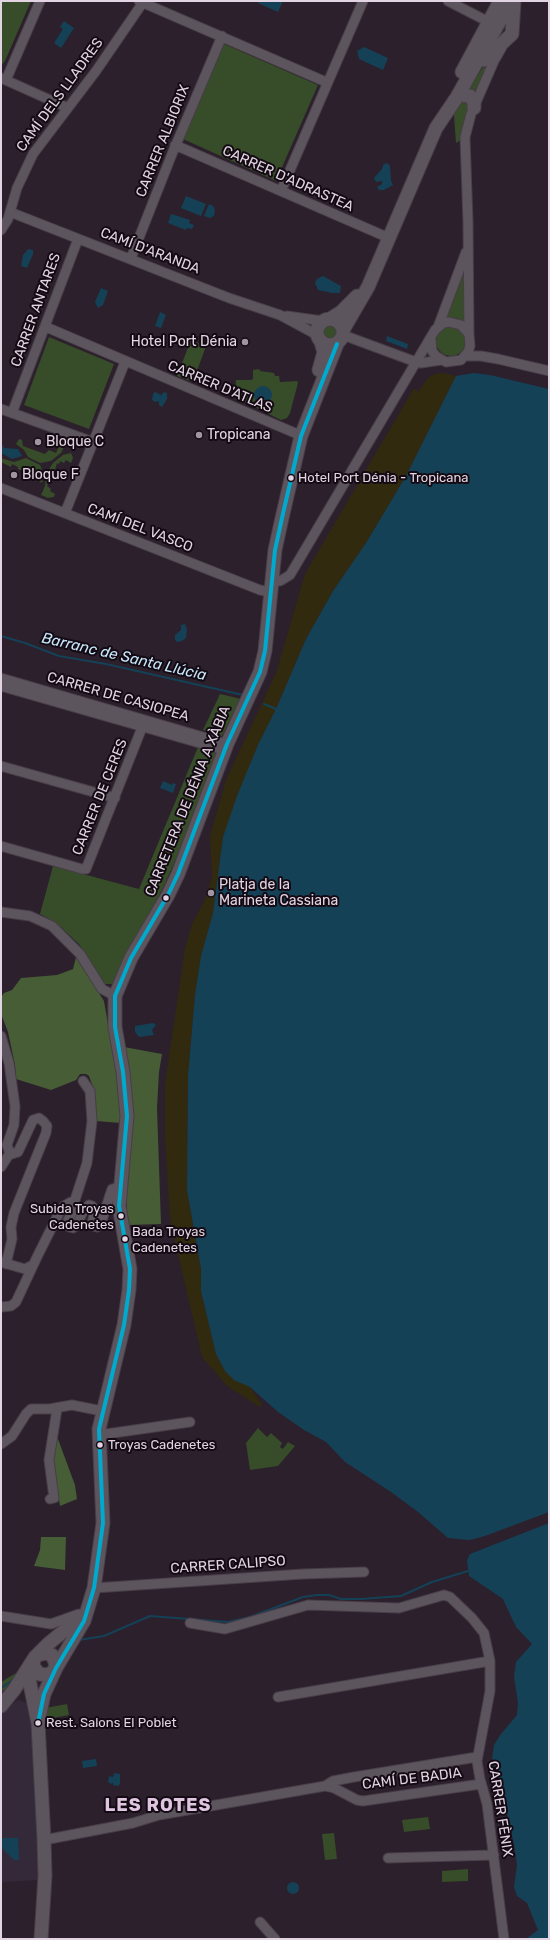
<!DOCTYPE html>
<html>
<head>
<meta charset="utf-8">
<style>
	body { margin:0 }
	#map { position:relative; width:550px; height:1940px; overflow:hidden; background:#2b202c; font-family:Rubik,sans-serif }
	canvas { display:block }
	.frame { position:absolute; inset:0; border:2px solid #e2d4e2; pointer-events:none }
</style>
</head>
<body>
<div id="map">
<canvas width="550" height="1940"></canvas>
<div class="frame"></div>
</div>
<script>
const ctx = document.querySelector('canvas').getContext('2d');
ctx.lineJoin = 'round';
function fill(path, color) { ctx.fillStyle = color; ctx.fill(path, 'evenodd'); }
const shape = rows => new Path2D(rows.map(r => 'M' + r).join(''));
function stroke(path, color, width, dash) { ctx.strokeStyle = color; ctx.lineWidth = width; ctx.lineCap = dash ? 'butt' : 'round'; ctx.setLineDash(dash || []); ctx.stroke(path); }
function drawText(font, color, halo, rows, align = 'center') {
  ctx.font = font + ' Rubik,sans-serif'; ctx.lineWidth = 4; ctx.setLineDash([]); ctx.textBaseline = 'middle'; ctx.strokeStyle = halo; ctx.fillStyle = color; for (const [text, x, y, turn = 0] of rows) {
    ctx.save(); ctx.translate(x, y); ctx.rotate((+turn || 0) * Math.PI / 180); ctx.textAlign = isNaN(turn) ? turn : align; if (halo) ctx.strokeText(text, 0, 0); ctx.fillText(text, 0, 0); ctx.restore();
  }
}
fill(shape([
	[18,1700,27,1703,33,1716,40,1880,1,1882,1,1713]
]), '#332939');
fill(shape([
	[1,1,31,1,5,61,1,66],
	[224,44,318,85,276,181,183,139],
	[491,56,476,95,467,90],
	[462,97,471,104,464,122,461,140,456,143,454,116,451,112],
	[464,269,464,323,456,318,444,319],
	'322 332a8 8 0 1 1 16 0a8 8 0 1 1-16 0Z',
	'436 341a15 15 0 1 1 30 0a15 15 0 1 1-30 0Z',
	[49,337,114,364,89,429,24,405],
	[191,340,206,346,193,382,177,376],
	[259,369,260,371,274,373,275,376,279,376,280,382,297,381,298,383,290,413,287,418,281,420,243,401,241,395,235,391,236,380,251,380,253,379,253,370],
	[19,439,22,440,23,446,45,454,49,450,56,453,60,444,65,445,61,453,51,461,40,463,28,457,24,450,16,444],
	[71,453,73,458,71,463,66,460,64,463,60,461,59,464,57,463,55,470,52,469,49,475,51,477,46,483,48,484,47,486,51,489,50,491,55,494,54,497,48,498,41,495,45,486,46,474,53,463,63,455],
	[1,458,14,462,26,458,40,465,44,474,42,483,32,476,31,479,27,477,28,473,18,469,18,467,12,464,11,467,1,462],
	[220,694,241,699,222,736,203,730],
	[198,747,215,752,216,754,182,845,164,886,114,982,112,984,105,984,79,944,55,922,40,914,53,866,139,889],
	[258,1428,267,1437,271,1433,282,1443,280,1447,283,1449,288,1442,295,1446,278,1466,250,1470,246,1443],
	[16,1673,11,1686,1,1692,1,1682],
	[67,1704,69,1715,47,1719,45,1708],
	[428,1817,430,1829,404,1832,402,1820],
	[334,1833,337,1859,325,1860,322,1834],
	[468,1869,468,1881,442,1882,442,1871]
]), '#374c28');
fill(shape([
	[76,957,104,1001,116,1071,121,1123,96,1121,94,1090,89,1076,86,1074,80,1074,76,1080,51,1090,16,1079,15,1065,8,1032,1,1014,1,997,4,993,12,990,21,978,57,975,73,969],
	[124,1047,162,1054,159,1072,157,1108,161,1224,129,1225,127,1222],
	[55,1431,75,1485,77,1499,60,1506,52,1458],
	[41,1537,66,1537,65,1570,34,1566,40,1550]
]), '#465d36');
fill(shape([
	[443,373,456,376,406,476,366,543,333,591,306,639,276,709,258,745,223,837,213,913,201,956,195,995,188,1076,187,1190,201,1269,201,1291,216,1354,225,1371,250,1387,262,1405,260,1407,227,1386,202,1357,170,1220,165,1139,165,1084,185,948,192,924,205,900,210,884,212,874,210,836,226,780,276,673,305,574,414,388,418,392,428,378,434,374]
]), '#322a0f');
fill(shape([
	[258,1,283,1,278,12,258,3],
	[64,21,74,28,61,48,54,43,63,29,60,27],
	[364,47,388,58,383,70,359,59,357,51],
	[387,163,390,166,391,181,393,185,384,190,379,190,377,187,382,184,382,181,376,182,374,178,382,169,383,165],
	[186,196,206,204,201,216,181,208],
	[209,204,213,206,215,210,214,216,210,218,204,216],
	[171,214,190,220,189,223,194,225,192,229,187,228,186,230,168,223],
	[28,249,33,250,33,254,27,268,21,266,23,255],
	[323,276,341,286,340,293,332,293,318,290,315,283,317,279],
	[101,288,108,291,103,305,98,308,95,302],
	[160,312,166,315,161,328,155,326],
	[387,336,408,344,407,349,386,341],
	[474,373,490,375,549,389,549,1512,485,1536,470,1540,448,1538,418,1512,391,1492,345,1462,326,1442,304,1430,278,1412,250,1387,234,1380,225,1371,216,1354,201,1291,201,1269,187,1190,188,1076,195,995,201,956,213,913,223,837,237,796,258,745,276,709,306,639,333,591,366,543,406,476,456,376],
	'254 395a9 9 0 1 1 18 0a9 9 0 1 1-18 0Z',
	[155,392,161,395,164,392,167,393,167,399,162,407,159,405,159,401,155,402,152,400,153,394],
	[3,444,4,448,18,449,22,456,12,459,1,453],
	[185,624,187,629,186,638,182,641,177,642,175,640,175,635,181,630,181,625],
	[163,781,172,785,173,783,176,784,173,793,160,788],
	[153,1023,156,1025,152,1030,154,1035,139,1037,135,1032,135,1026],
	[549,1523,549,1939,526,1939,538,1930,527,1903,517,1896,514,1887,517,1865,514,1844,500,1783,492,1758,494,1745,501,1734,517,1715,518,1703,514,1677,516,1662,532,1644,516,1627,503,1599,469,1576,467,1560,470,1554],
	[96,1759,97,1766,83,1768,82,1761],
	[114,1773,120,1774,120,1784,118,1786,113,1785,113,1782,111,1784,108,1782,109,1776,113,1777],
	[1,1838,18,1838,19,1860,14,1860,1,1847],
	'287 1888a6 6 0 1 1 12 0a6 6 0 1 1-12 0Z'
]), '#154157');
stroke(shape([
	[1,636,25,643,59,656,106,664,243,695],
	[264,704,276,709],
	[79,1640,104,1636,150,1616,228,1622,250,1617,303,1597,317,1595,329,1595,341,1599,361,1599,401,1596,432,1582,468,1571],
	[1,1688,13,1680]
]), '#154157', 2);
const street = shape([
	[139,1,326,82],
	[448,1,483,19],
	[1,78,68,108],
	[6,80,40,1],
	[175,145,389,238],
	[281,191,363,1],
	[10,212,229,298,280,315,317,335],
	[1,230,8,219,17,188,33,154,96,71,144,1],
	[131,258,172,154,222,36],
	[287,316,323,321],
	[46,327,295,433],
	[438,327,466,252],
	[469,334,468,222,465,137,471,114,494,61,502,47],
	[343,335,416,362,421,363,441,360],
	[465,356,481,356,498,359,549,371],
	[1,409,93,442],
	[12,413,78,239],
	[1,488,260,590,270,592],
	[65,513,125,362],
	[271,581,280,581,290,575,435,330,443,323,449,322,461,325,469,334,470,346,468,352,461,360,446,362,436,356,432,351,431,339],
	[1,678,227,744],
	[1,686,224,750],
	[1,766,115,798],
	[1,846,82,869,86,869,145,720],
	[1,912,30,916,52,926,80,954,102,989,115,996],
	[1,1036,9,1063,15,1106,14,1125,7,1145,10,1153],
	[1,1167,10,1153,12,1154,18,1152,33,1120,39,1118,43,1121,47,1126,46,1133,14,1213,11,1227,12,1239,6,1264],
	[74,1203,87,1163,92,1121,90,1091,83,1081],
	[1,1262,25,1269,33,1265],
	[1,1307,11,1306,16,1302,37,1257,60,1211,64,1206,71,1202,76,1206,67,1222,69,1227,73,1228,77,1225,84,1209,89,1205,92,1206,95,1210,92,1224,93,1226,97,1227,101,1223,112,1189,120,1187],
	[99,1435,190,1422],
	[1,1444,12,1436,26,1414,31,1409,49,1409,72,1405,102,1411],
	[50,1499,54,1498,49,1460,57,1409],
	[94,1588,303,1574,364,1572],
	[1,1616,51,1624,79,1614],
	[190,1623,225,1629,308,1605,399,1608,444,1595,450,1597,472,1618,484,1633,490,1661,490,1691,477,1761,480,1779,487,1804,504,1939],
	[278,1697,490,1661],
	[325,1786,334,1788,357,1800,363,1801,481,1784],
	[44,1840,133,1823,159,1815,325,1786,333,1781,354,1777,477,1757],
	[388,1858,494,1855],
	[260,1922,275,1939]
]);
const secondary = shape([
	[484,60,512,34,514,2],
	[462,72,500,1],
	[457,97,461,95,470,96,474,102,474,108],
	'317 332a13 13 0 1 1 26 0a13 13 0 1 1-26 0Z',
	[330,319,341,312,357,296],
	[343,330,368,287,436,128,457,97,511,1],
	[319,370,324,352,321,342],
	[34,1659,33,1666,39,1674,48,1675,54,1671,56,1664,52,1655,45,1653,38,1655],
	[33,1666,29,1679,38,1723,44,1840,45,1876,41,1939],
	[1,1706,14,1690,35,1657,48,1644,82,1616],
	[38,1723,44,1694,56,1668,84,1621,94,1588,103,1523,99,1429,124,1325,129,1290,130,1269,119,1206,127,1116,123,1072,115,1027,115,996,131,958,168,895,178,874,227,744,260,672,265,651,275,550,282,518,301,436,337,344]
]);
stroke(street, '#483e49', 11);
stroke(secondary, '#483e49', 15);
stroke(street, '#5d555d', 9);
stroke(secondary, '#5d555d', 13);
stroke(shape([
	[38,1723,44,1694,56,1668,84,1621,94,1588,103,1523,99,1429,124,1325,129,1290,130,1269,119,1206,127,1116,123,1072,115,1027,115,996,131,958,168,895,178,874,227,744,260,672,265,651,275,550,282,518,301,436,337,344]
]), '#00a9ce', 4);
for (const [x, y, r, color] of [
	[245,342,4,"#a295a2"],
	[199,435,4,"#a295a2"],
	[38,442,4,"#a295a2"],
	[14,475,4,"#a295a2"],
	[291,478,3.5,"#e2d4e2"],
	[211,893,4,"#a295a2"],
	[166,898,3.5,"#e2d4e2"],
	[121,1216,3.5,"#e2d4e2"],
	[125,1239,3.5,"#e2d4e2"],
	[100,1445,3.5,"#e2d4e2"],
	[38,1723,3.5,"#e2d4e2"]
]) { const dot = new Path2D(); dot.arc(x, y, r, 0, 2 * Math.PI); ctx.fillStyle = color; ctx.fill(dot); stroke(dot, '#130a13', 1.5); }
drawText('13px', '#e2d4e2', '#130a13', [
	["Hotel Port Dénia - Tropicana",298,478],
	["Subida Troyas",114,1209,"right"],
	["Cadenetes",114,1225,"right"],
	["Bada Troyas",132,1232],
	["Cadenetes",132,1248],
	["Troyas Cadenetes",108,1445],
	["Rest. Salons El Poblet",46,1723]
], 'left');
drawText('14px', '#e2d4e2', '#130a13', [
	["CAMÍ DELS LLADRES",60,95,-54],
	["CARRER ALBIORIX",163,141,-68],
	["CARRER D'ADRASTEA",288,179,24],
	["CAMÍ D'ARANDA",150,251,21],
	["CARRER ANTARES",36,310,-70],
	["CARRER D'ATLAS",220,387,23],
	["CAMÍ DEL VASCO",140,528,21],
	["CARRER DE CASIOPEA",118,697,16],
	["CARRER DE CERES",100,797,-68],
	["CARRETERA DE DÉNIA A XÀBIA",188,801,-68],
	["CARRER CALIPSO",228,1565,-4],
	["CAMÍ DE BADIA",412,1779,-7],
	["CARRER FÈNIX",500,1809,81]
]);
drawText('14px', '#e2d4e2', '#130a13', [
	["Hotel Port Dénia",237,342,"right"],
	["Tropicana",207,435],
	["Bloque C",46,442],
	["Bloque F",22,475],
	["Platja de la",219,885],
	["Marineta Cassiana",219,901]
], 'left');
drawText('italic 15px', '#c7e8fc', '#130a13', [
	["Barranc de Santa Llúcia",124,657,13]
]);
ctx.letterSpacing = '1px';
drawText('bold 18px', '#e0c5e1', '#130a13', [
	["LES ROTES",158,1806]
]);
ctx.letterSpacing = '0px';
</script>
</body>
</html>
